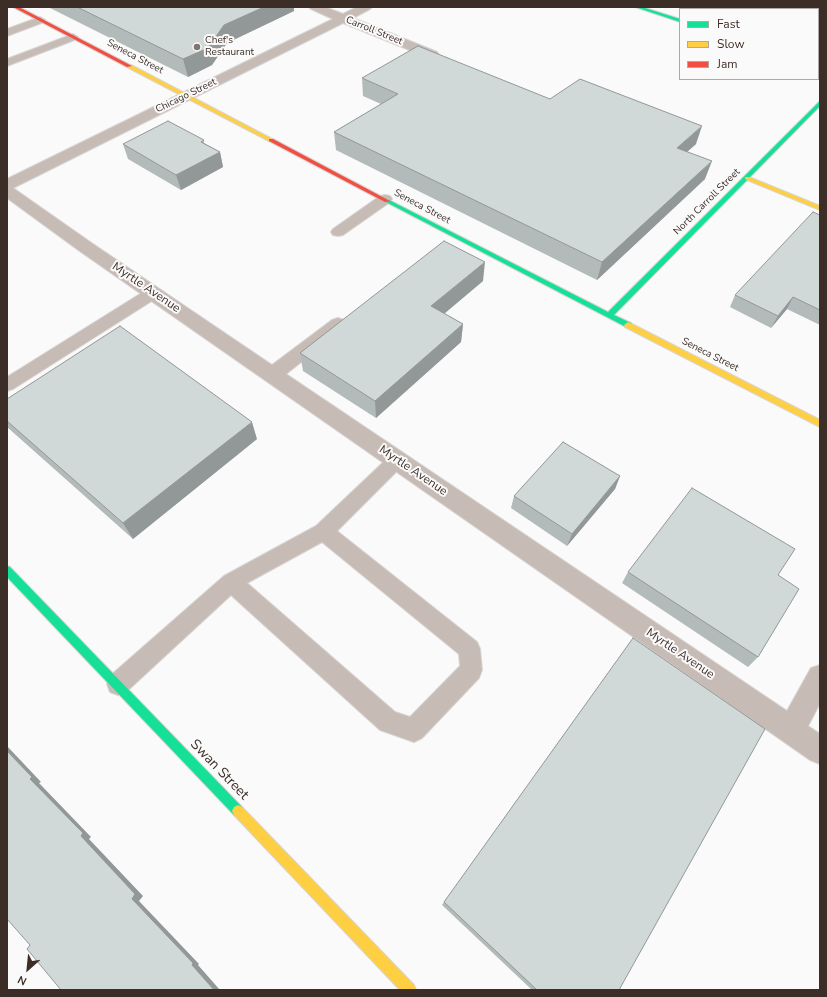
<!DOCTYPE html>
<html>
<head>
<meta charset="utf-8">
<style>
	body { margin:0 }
	#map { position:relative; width:827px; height:997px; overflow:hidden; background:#fafafa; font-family:"Nunito Sans",sans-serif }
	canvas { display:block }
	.frame { position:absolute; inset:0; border:8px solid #3d2d27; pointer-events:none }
	.legend { position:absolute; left:679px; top:8px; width:140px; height:72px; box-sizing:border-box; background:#fafafa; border:1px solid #aea8a6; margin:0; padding:5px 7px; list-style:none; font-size:12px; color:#3d2d27 }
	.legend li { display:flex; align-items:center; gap:8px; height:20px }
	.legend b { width:20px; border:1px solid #aea8a6 }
	.north { position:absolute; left:8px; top:949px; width:40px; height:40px; -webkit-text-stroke:3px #fafafa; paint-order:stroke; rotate:207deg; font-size:11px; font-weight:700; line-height:16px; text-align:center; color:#3d2d27 }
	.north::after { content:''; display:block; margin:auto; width:14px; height:18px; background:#3d2d27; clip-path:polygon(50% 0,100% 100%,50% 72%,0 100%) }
</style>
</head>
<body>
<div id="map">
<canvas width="827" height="997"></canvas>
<div class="frame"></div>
<ul class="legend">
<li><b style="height:5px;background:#16e098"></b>Fast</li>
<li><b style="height:5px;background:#ffcf43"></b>Slow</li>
<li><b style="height:5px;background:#f24e42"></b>Jam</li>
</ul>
<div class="north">N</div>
</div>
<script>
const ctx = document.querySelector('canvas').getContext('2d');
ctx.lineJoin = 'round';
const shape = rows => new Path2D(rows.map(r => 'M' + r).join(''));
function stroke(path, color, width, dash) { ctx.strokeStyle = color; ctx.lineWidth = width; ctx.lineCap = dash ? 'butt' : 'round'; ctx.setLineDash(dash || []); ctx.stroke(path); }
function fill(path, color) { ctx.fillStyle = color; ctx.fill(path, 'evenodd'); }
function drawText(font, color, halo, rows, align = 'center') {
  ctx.font = font + ' "Nunito Sans",sans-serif'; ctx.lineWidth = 4; ctx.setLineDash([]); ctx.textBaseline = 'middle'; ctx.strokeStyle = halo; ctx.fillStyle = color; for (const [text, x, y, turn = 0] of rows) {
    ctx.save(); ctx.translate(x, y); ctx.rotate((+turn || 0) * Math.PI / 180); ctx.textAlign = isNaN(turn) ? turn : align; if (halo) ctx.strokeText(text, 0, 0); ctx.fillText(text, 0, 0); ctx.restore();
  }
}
const lane = shape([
	[40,17,45,20,44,22,7,36,7,29,40,17],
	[73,34,78,37,77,39,7,66,7,59,73,34],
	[385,195,390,196,392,199,390,202,343,235,338,236,333,235,331,232,333,229,380,196,385,195],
	[153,288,158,289,161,293,158,297,13,389,7,391,7,377,148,289,153,288],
	[397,453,403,455,406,460,403,465,337,531,477,642,480,649,482,670,479,678,422,738,414,742,380,730,231,595,126,692,118,695,110,692,107,684,110,676,224,576,316,526,391,455,397,453],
	[322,542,459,654,460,666,410,717,395,712,247,583,322,542]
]);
const street = shape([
	[309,7,325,7,343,14,357,7,372,7,370,9,353,18,437,52,439,55,437,58,433,59,429,58,343,23,13,188,93,244,272,365,332,320,338,318,344,320,347,324,344,328,286,374,787,711,811,668,820,665,820,703,808,726,820,734,820,764,810,760,81,252,7,198,7,179,333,19,311,9,309,7]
]);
const fast = shape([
	[635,7,642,7,680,19,680,22,635,7],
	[818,64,820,64,820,68,818,68,818,64],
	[820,101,820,106,614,315,631,323,632,325,628,328,384,201,389,200,608,312,820,101],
	[7,566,10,567,242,807,244,811,242,815,238,817,234,815,7,577,7,566]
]);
const slow = shape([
	[127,65,131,65,274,140,269,141,127,67,127,65],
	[745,177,749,177,820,206,820,210,745,179,745,177],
	[628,322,820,420,820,427,625,327,624,325,628,322],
	[238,805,242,807,414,985,416,990,400,990,234,815,232,811,234,807,238,805]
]);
const jam = shape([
	[13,7,19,7,132,66,127,67,13,7],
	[269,139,273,139,390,201,385,202,269,141,269,139]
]);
stroke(lane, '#d8d5d4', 2);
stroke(street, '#d8d5d4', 2);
stroke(fast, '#d8d5d4', 2);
stroke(slow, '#d8d5d4', 2);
stroke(jam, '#d8d5d4', 2);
fill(lane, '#c7bbb6');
fill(street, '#c7bbb6');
fill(fast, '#16e098');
fill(slow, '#ffcf43');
fill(jam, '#f24e42');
fill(shape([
	[48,7,294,7,294,11,227,43,212,65,188,77],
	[362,78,550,99,696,144,687,152,705,179,597,280,336,150,334,132,381,104,363,96],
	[204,140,204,143,220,152,223,167,181,190,128,159,123,144],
	[820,215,820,325,787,309,771,328,730,307,735,295],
	[483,281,444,313,463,324,461,342,376,418,303,371,300,353],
	[7,399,257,439,133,539,7,427],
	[620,476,615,489,567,546,511,508,514,496],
	[628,572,778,575,758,657,748,667,622,583],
	[444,902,619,990,532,990,442,905]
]), '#b3bbba');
fill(shape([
	[264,7,294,7,294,11,227,43,212,65,188,77,183,59,224,25],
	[702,126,696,144,671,166,677,148],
	[220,152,223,167,181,190,176,175],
	[712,161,705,179,597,280,602,262],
	[485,262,483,281,431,325,431,306],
	[793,297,787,309,771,328,778,316],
	[463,324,461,342,376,418,375,401],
	[252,422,257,439,133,539,123,523],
	[620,476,615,489,567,546,572,534],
	[7,746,41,782,39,783,91,837,89,839,143,896,139,901,199,964,198,965,220,990,214,990,132,899,81,836,30,779,7,751]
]), '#929897');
const building = shape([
	[77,7,264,7,224,25,208,48,183,59,77,7],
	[418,46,550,99,580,79,702,126,677,148,712,161,602,262,334,132,398,94,362,78,418,46],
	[168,121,204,140,201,142,220,152,176,175,123,144,168,121],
	[813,212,820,215,820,310,793,297,778,316,735,295,813,212],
	[444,241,485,262,431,306,463,324,375,401,300,353,444,241],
	[120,326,252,422,123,523,7,421,7,399,120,326],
	[563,442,620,476,572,534,514,496,563,442],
	[692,488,795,549,778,575,799,589,758,657,628,572,692,488],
	[633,638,765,729,619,990,537,990,444,902,633,638],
	[7,751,32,777,30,779,83,833,81,836,135,894,132,899,193,963,192,965,214,990,61,990,27,949,30,945,7,919,7,751]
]);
fill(building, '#d0d9d8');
stroke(building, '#929897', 1);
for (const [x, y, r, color] of [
	[197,47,4,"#7f7571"]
]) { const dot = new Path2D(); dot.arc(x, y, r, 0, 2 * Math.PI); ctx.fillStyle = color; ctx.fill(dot); stroke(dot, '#fafafa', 1.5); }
drawText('10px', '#3d2d27', '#fafafa', [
	["Carroll Street",374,31,22],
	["Seneca Street",135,57,28],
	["Chicago Street",186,96,-26],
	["North Carroll Street",707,202,-45],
	["Seneca Street",422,207,28],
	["Seneca Street",710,355,27]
]);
drawText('10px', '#3d2d27', '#fafafa', [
	["Chef's",205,41],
	["Restaurant",205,53]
], 'left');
drawText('12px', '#3d2d27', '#fafafa', [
	["Myrtle Avenue",146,288,34],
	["Myrtle Avenue",413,471,34],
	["Myrtle Avenue",680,654,34]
]);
drawText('14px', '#3d2d27', '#fafafa', [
	["Swan Street",219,770,46]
]);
</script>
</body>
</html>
